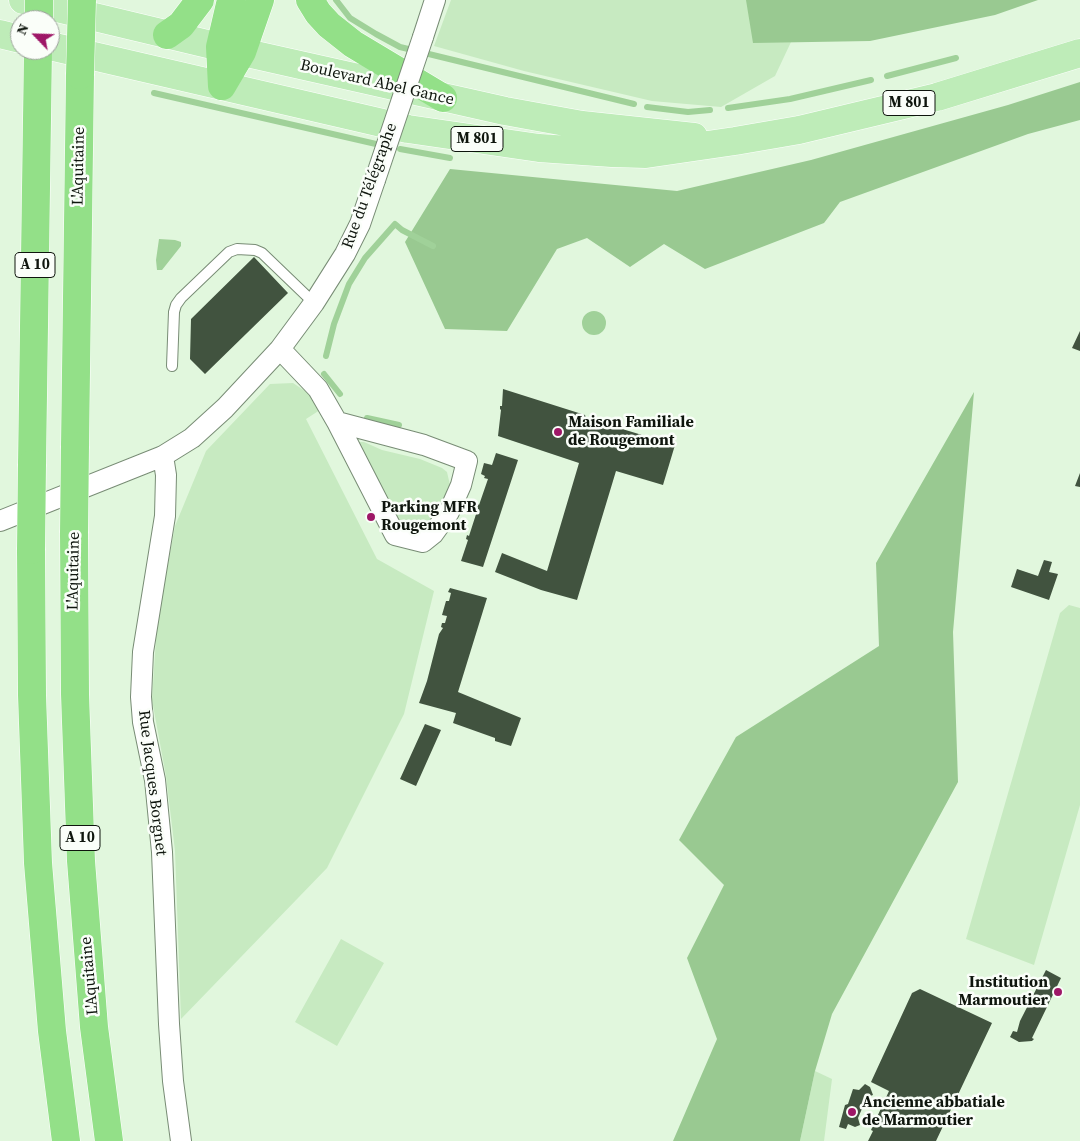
<!DOCTYPE html>
<html>
<head>
<meta charset="utf-8">
<style>
	body { margin:0 }
	#map { position:relative; width:1080px; height:1141px; overflow:hidden; background:#e1f7dd; font-family:"Source Serif 4",serif }
	canvas { display:block }
	.north { position:absolute; left:10px; top:10px; width:50px; height:50px; box-sizing:border-box; background:#fafef9; border:1px solid #9ca19b; border-radius:50%; rotate:294deg; font-size:14px; font-weight:700; line-height:20px; text-align:center; color:#0e150d }
	.north::after { content:''; display:block; margin:auto; width:18px; height:22px; background:#9e1767; clip-path:polygon(50% 0,100% 100%,50% 72%,0 100%) }
</style>
</head>
<body>
<div id="map">
<canvas width="1080" height="1141"></canvas>
<div class="north">N</div>
</div>
<script>
const ctx = document.querySelector('canvas').getContext('2d');
ctx.lineJoin = 'round';
function fill(path, color) { ctx.fillStyle = color; ctx.fill(path, 'evenodd'); }
const shape = rows => new Path2D(rows.map(r => 'M' + r).join(''));
function stroke(path, color, width, dash) { ctx.strokeStyle = color; ctx.lineWidth = width; ctx.lineCap = dash ? 'butt' : 'round'; ctx.setLineDash(dash || []); ctx.stroke(path); }
function drawText(font, color, halo, rows, align = 'center') {
  ctx.font = font + ' "Source Serif 4",serif'; ctx.lineWidth = 5; ctx.setLineDash([]); ctx.textBaseline = 'middle'; ctx.strokeStyle = halo; ctx.fillStyle = color; for (const [text, x, y, turn = 0] of rows) {
    ctx.save(); ctx.translate(x, y); ctx.rotate((+turn || 0) * Math.PI / 180); ctx.textAlign = isNaN(turn) ? turn : align; if (halo) ctx.strokeText(text, 0, 0); ctx.fillText(text, 0, 0); ctx.restore();
  }
}
fill(shape([
	[451,0,765,0,791,42,775,76,721,107,652,101,524,71,434,46],
	[293,383,308,393,320,410,306,419,377,559,434,591,404,714,327,868,181,1019,175,851,166,776,152,700,157,623,175,526,206,451,270,384],
	[358,442,364,442,382,450,420,459,442,468,447,472,450,485,433,524,427,526,416,526,399,520,356,446],
	[1069,605,1080,608,1080,805,1034,965,966,939,1060,613],
	[341,939,384,963,337,1046,295,1022],
	[815,1071,832,1079,824,1141,800,1141]
]), '#c7eac1');
fill(shape([
	[746,0,1038,0,995,15,870,41,753,43],
	[1080,82,1080,120,1028,134,840,202,824,223,705,269,664,244,630,267,587,238,557,249,507,331,445,329,405,242,450,169,677,191,811,160,1008,105],
	[974,392,953,632,958,782,832,1014,815,1071,800,1141,673,1141,717,1039,687,958,724,885,679,840,736,737,879,646,876,563]
]), '#99c991');
fill(shape([
	[159,239,175,240,181,242,181,246,162,270,157,270,156,260],
	'582 323a12 12 0 1 1 24 0a12 12 0 1 1-24 0Z'
]), '#a0d199');
stroke(shape([
	[336,0,350,18,376,34,400,47,634,104],
	[887,76,956,58],
	[154,93,376,144],
	[647,107,688,112,710,110],
	[728,108,790,99,871,80],
	[400,149,450,158],
	[326,356,334,324,349,284,365,258,395,224,402,230,433,246],
	[324,374,340,394],
	[367,418,399,425]
]), '#a0d199', 6);
fill(shape([
	[254,257,288,293,205,374,190,359,191,319],
	[1080,331,1080,351,1072,348],
	[503,389,585,415,586,418,675,445,663,485,616,471,577,600,541,590,495,572,502,553,547,571,579,463,498,436,501,410,500,409,500,406,502,406],
	[496,453,518,460,483,567,461,561,468,540,466,539,467,535,469,536,478,508,477,507,478,504,479,505,488,479,484,478,485,476,481,474,484,463,492,465],
	[1080,473,1080,487,1075,486],
	[1044,560,1052,562,1049,572,1058,574,1049,600,1011,587,1017,569,1038,576],
	[450,588,487,598,458,692,521,718,511,746,495,741,495,738,453,723,456,713,419,703,427,681,439,634,443,628,441,627,442,623,445,623,447,616,442,615,446,601,449,601,451,593,448,592],
	[425,724,441,730,416,786,400,779],
	[1046,970,1061,978,1032,1038,1034,1039,1032,1041,1019,1042,1010,1037,1013,1031,1017,1032,1020,1021],
	[920,989,992,1023,936,1141,868,1141,873,1131,871,1130,889,1091,871,1082,912,993],
	[865,1084,870,1087,873,1095,867,1097,858,1118,860,1125,855,1127,848,1124,846,1129,839,1127,845,1105,848,1104,853,1089,859,1090]
]), '#41533f');
const service = shape([
	[172,366,174,312,176,305,181,298,229,252,237,249,255,250,262,253,314,303]
]);
const minor = shape([
	[423,37,435,0],
	[280,349,318,389,337,422,395,535,423,542,433,534,449,512,461,485,467,461,424,445,337,422],
	[163,456,166,475,165,516,143,652,141,697,143,722,155,780,162,852,169,1024,173,1081,181,1141],
	[0,521,163,456,192,438,225,408,280,349,314,303,345,254,360,224,375,180]
]);
const primary = shape([
	[23,0,220,47,505,111,582,125,694,137],
	[0,34,20,39],
	[50,46,408,129,539,148,612,153,646,154,735,141,799,130,937,97,1080,53]
]);
const motorway = shape([
	[310,0,318,13,329,25,353,44,443,98],
	[167,35,181,25,200,0],
	[222,86,242,52,260,0],
	[222,86,220,47,231,0],
	[75,446,80,75],
	[32,464,38,50],
	[74,533,75,694,81,861,94,1027,109,1141],
	[31,550,32,695,38,863,52,1031,66,1141]
]);
stroke(service, '#788c75', 12);
stroke(minor, '#788c75', 22);
stroke(primary, '#fff', 29);
stroke(motorway, '#fff', 29);
stroke(service, '#fff', 10);
stroke(minor, '#fff', 20);
stroke(primary, '#beecb8', 28);
stroke(motorway, '#93e088', 28);
const minorBridge = shape([
	[375,180,423,37]
]);
const motorwayBridge = shape([
	[39,20,39,0],
	[80,75,82,0],
	[74,533,75,446],
	[31,550,32,464]
]);
stroke(minorBridge, '#788c75', 22, []);
stroke(motorwayBridge, '#fff', 29, []);
stroke(minorBridge, '#fff', 20);
stroke(motorwayBridge, '#93e088', 28);
for (const [x, y, r, color] of [
	[558,432,5,"#9e1767"],
	[371,517,5,"#9e1767"],
	[1058,992,5,"#9e1767"],
	[852,1112,5,"#9e1767"]
]) { const dot = new Path2D(); dot.arc(x, y, r, 0, 2 * Math.PI); ctx.fillStyle = color; ctx.fill(dot); stroke(dot, '#fafef9', 2); }
for (const [x, y, w] of [
	[909,103,52],
	[477,139,52],
	[35,265,40],
	[80,838,40]
]) { const box = new Path2D(); box.roundRect(x - w / 2, y - 12.5, w, 25, 4); ctx.fillStyle = '#fafef9'; ctx.fill(box); stroke(box, '#0e150d', 1); }
drawText('bold 15px', '#0e150d', null, [
	["M 801",909,103],
	["M 801",477,139],
	["A 10",35,265],
	["A 10",80,838]
]);
drawText('16px', '#0e150d', '#fafef9', [
	["Boulevard Abel Gance",377,83,13],
	["L'Aquitaine",79,166,-89],
	["Rue du Télégraphe",370,186,-70],
	["L'Aquitaine",74,571,-89],
	["Rue Jacques Borgnet",152,783,83],
	["L'Aquitaine",90,976,-95]
]);
drawText('bold 16px', '#0e150d', '#fafef9', [
	["Maison Familiale",568,423],
	["de Rougemont",568,441],
	["Parking MFR",381,508],
	["Rougemont",381,526],
	["Institution",1048,983,"right"],
	["Marmoutier",1048,1001,"right"],
	["Ancienne abbatiale",862,1103],
	["de Marmoutier",862,1121]
], 'left');
</script>
</body>
</html>
